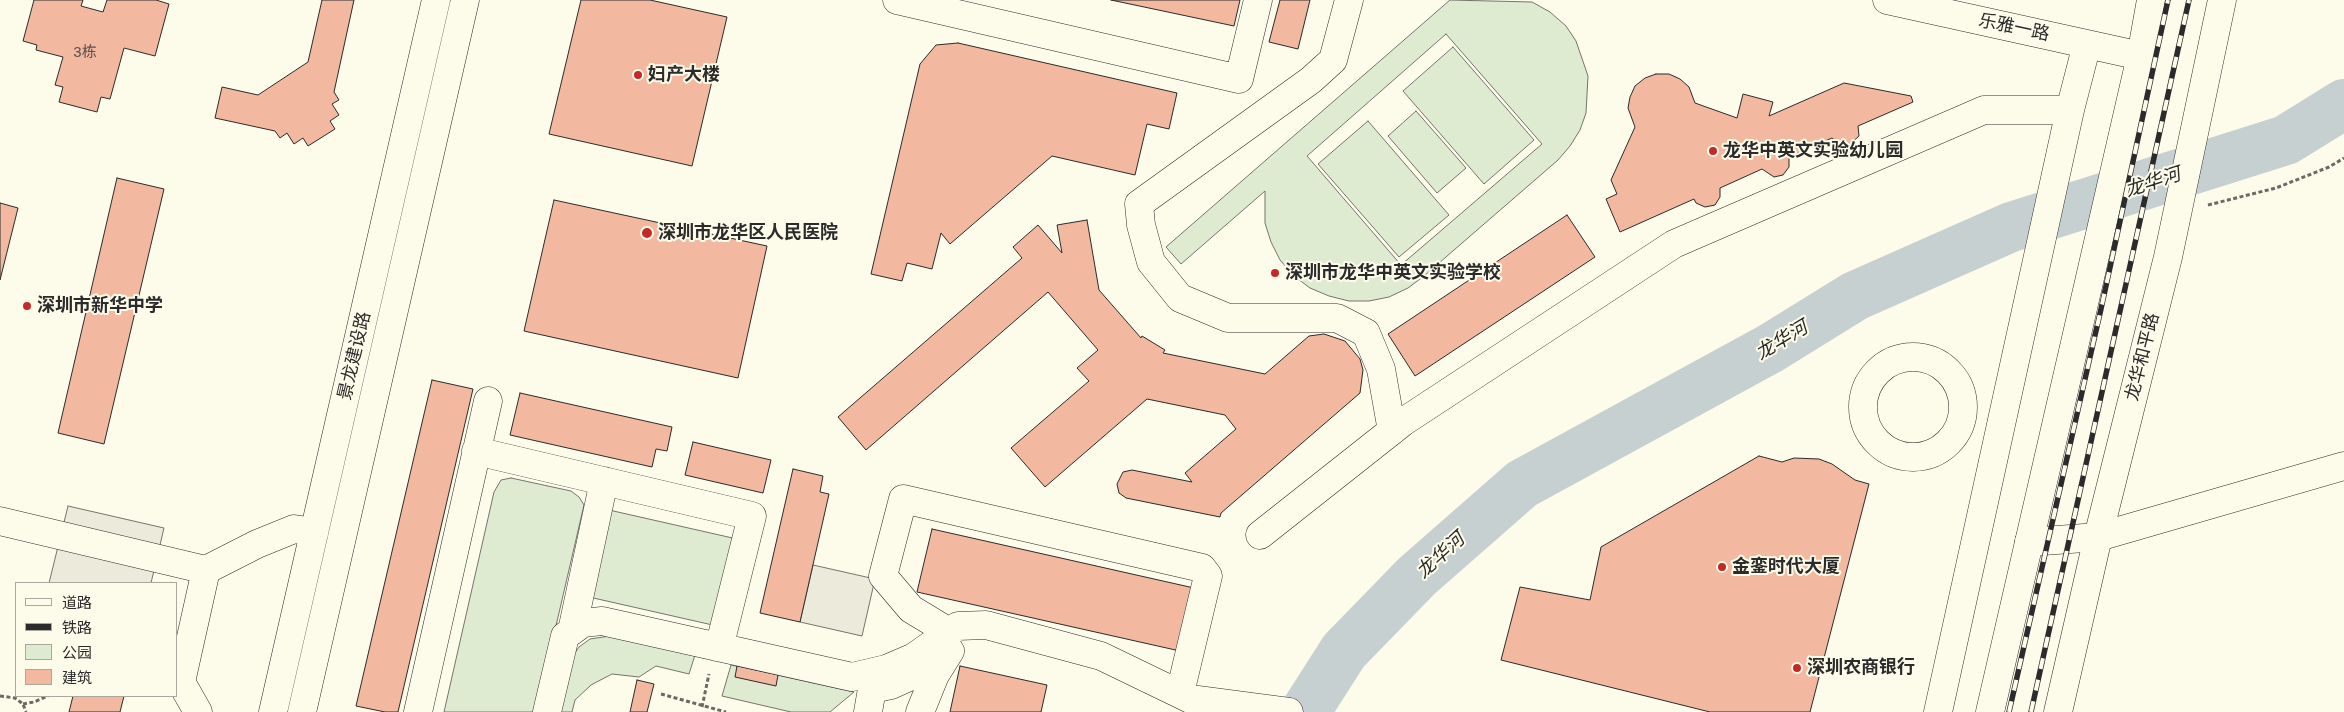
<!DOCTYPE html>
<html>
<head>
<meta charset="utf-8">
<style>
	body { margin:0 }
	#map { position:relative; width:2344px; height:712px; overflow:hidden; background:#fdfbea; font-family:Arial,"Noto Sans SC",sans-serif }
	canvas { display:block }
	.legend { position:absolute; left:15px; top:582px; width:162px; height:115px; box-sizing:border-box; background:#fdfbea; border:1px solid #a9a89e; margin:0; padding:6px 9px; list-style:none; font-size:15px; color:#2b2b2b }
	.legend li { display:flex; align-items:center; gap:10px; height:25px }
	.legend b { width:25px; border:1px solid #a9a89e }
</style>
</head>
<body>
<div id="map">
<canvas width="2344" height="712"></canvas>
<ul class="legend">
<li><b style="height:6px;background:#fdfbea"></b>道路</li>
<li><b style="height:6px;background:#2b2b2b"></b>铁路</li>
<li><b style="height:14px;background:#deebd1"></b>公园</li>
<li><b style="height:14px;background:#f2b8a0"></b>建筑</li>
</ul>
</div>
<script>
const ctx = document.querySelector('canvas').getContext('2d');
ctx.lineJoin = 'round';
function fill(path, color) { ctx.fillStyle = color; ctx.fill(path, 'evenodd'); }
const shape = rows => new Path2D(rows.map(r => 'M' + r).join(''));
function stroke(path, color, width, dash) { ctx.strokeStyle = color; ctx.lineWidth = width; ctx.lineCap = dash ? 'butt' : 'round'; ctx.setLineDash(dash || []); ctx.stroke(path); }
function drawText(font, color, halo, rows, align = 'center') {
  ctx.font = font + ' Arial,"Noto Sans SC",sans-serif'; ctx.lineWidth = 4; ctx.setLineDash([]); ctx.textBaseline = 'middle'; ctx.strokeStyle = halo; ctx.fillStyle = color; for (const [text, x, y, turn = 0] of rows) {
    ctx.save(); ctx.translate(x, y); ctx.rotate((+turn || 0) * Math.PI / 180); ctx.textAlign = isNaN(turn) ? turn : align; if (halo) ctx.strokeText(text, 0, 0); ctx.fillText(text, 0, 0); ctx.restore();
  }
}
const green = shape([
	[1450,0,1532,2,1550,12,1566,26,1576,41,1588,76,1586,113,1580,130,1570,146,1558,160,1424,276,1408,288,1389,297,1369,301,1349,301,1329,296,1310,288,1294,276,1280,260,1271,242,1265,223,1265,191,1181,264,1166,247,1450,0],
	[1446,34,1542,144,1401,265,1307,156,1446,34],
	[1453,47,1534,140,1484,184,1403,91,1453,47],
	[1416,111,1466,168,1437,193,1388,136,1416,111],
	[1368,121,1449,215,1399,257,1318,164,1368,121],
	[511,478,571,491,579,497,584,505,536,712,444,712,494,492,501,480,511,478],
	[609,510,737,539,717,626,589,597,609,510],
	[617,635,695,655,689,674,656,666,639,677,612,674,591,685,575,700,572,712,555,712,570,660,579,647,590,639,617,635],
	[731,665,854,692,830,712,791,712,722,696,731,665]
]);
fill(green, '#deebd1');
stroke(green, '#74746e', 1);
const parking = shape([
	[68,506,164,528,151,583,49,583,68,506],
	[813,565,875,579,862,636,800,622,813,565]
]);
fill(parking, '#eceadb');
stroke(parking, '#74746e', 1);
stroke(shape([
	[1305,712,1344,651,1417,576,1522,484,1771,348,1855,296,2011,227,2286,140,2344,104]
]), '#c7d0d0', 50);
const building = shape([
	[34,0,83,0,81,6,103,12,107,0,156,0,169,4,155,56,124,48,110,99,101,97,97,112,59,102,63,87,55,85,63,57,36,50,37,45,23,41,34,0],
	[322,0,354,0,334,92,339,100,332,104,339,115,330,121,335,129,308,146,303,138,294,144,287,133,280,138,275,131,215,118,222,87,258,95,308,62,322,0],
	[581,0,650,0,727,17,692,166,549,134,581,0],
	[1111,0,1240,0,1234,26,1111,0],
	[1280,0,1310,0,1298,49,1269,42,1280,0],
	[958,43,1177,93,1169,129,1147,124,1135,175,1052,156,950,244,941,233,932,269,907,263,902,281,871,274,920,64,936,45,958,43],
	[1656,74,1669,74,1680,79,1689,87,1695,103,1737,118,1743,94,1773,102,1769,116,1844,83,1911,96,1913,102,1858,126,1859,136,1849,145,1839,144,1832,138,1789,157,1789,167,1783,175,1774,177,1762,169,1720,188,1720,197,1715,205,1705,207,1696,203,1694,199,1620,232,1606,199,1617,194,1611,180,1635,127,1628,108,1630,97,1635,86,1645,78,1656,74],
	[117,178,164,189,104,444,58,433,117,178],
	[554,200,767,246,738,378,524,331,554,200],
	[0,203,18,208,0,280,0,203],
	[1567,215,1595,257,1415,376,1388,334,1567,215],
	[1087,220,1099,290,1141,338,1142,336,1165,350,1163,353,1265,374,1309,336,1324,334,1345,341,1360,359,1363,370,1360,393,1221,513,1220,517,1126,498,1119,493,1117,484,1123,472,1132,470,1192,482,1185,473,1236,429,1225,415,1147,399,1045,487,1011,448,1089,381,1077,368,1098,350,1048,292,866,450,838,417,1022,258,1013,247,1038,225,1062,253,1057,225,1087,220],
	[432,380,473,389,398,712,385,712,356,706,432,380],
	[520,393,672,427,667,451,656,449,652,467,510,435,520,393],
	[693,442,771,460,763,493,685,475,693,442],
	[1759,456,1782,462,1794,458,1819,459,1832,464,1855,480,1869,484,1810,712,1710,712,1501,660,1520,587,1590,600,1601,547,1759,456],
	[793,469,823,476,820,492,829,494,800,622,760,613,793,469],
	[932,529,1194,588,1180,651,917,592,932,529],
	[737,666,778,675,776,686,735,677,737,666],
	[960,666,1047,685,1041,712,950,712,960,666],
	[637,680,654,684,647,712,630,712,637,680],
	[73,696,124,696,120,712,69,712,73,696]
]);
fill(building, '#f2b8a0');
stroke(building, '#2b2b2b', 1);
const minor = shape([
	[897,0,1239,79,1258,0],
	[1349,0,1333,60,1311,80,1139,204,1141,225,1151,262,1180,298,1228,318,1337,318,1366,333,1381,369,1392,431],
	[1887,0,2141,56],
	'1863 407a50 50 0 1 1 100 0a50 50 0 1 1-100 0Z',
	[476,451,752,516,722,636,716,647],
	[0,521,206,570],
	[1260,535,1403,422,1674,244,1984,110,2070,110,2087,44],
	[2029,542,2098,537,2344,466],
	[572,631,604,481],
	[949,632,911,609,883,576,903,499,1202,568,1208,576,1180,693],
	[198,712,181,682,206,570,257,544,294,529,314,532],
	[418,712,488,401],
	[547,712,565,636,583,623,602,621,852,677,886,669,914,657,958,626,986,625,1101,656,1190,699,1289,712],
	[868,712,872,689,891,685,922,671,950,651,935,675,920,712],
	[1938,712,2070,110]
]);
const major = shape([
	[273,712,436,0],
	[302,712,465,0],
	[1990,712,2141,56,2151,0],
	[2058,712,2098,537,2168,257,2222,0]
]);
stroke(minor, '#2b2b2b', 29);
stroke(major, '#2b2b2b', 29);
stroke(shape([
	[2208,205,2276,188,2329,167,2344,158],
	[661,694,726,712],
	[0,696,15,698,23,704,26,712],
	[23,704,34,702,48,696],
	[702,707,709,674]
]), '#6a6964', 3, [4, 2.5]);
stroke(minor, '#fdfbea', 28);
stroke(major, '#fdfbea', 28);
const rail = shape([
	[2009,712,2101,309,2168,0],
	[2031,712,2189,0]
]);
stroke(rail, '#2b2b2b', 5.5);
stroke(rail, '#fdfbea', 4, [11]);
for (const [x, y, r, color] of [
	[638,75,5,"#c62828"],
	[1713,151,5,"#c62828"],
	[647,233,6,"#c62828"],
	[1275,273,5,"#c62828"],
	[27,306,5,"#c62828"],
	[1722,567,5,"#c62828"],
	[1797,668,5,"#c62828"]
]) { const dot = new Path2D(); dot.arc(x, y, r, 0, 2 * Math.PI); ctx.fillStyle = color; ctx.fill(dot); stroke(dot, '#fdfbea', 2); }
drawText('15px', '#5d4e48', null, [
	["3栋",85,53]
]);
drawText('18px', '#2b2b2b', '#fdfbea', [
	["乐雅一路",2014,28,12],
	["景龙建设路",355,356,-77],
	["龙华和平路",2143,357,-76]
]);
drawText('bold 18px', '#2b2b2b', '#fdfbea', [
	["妇产大楼",648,75],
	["龙华中英文实验幼儿园",1723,151],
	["深圳市龙华区人民医院",658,233],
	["深圳市龙华中英文实验学校",1285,273],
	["深圳市新华中学",37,306],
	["金銮时代大厦",1732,567],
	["深圳农商银行",1807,668]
], 'left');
drawText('italic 19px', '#2b2b2b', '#fdfbea', [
	["龙华河",2153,183,-18],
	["龙华河",1782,341,-31],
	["龙华河",1441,556,-42]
]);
</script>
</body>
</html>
